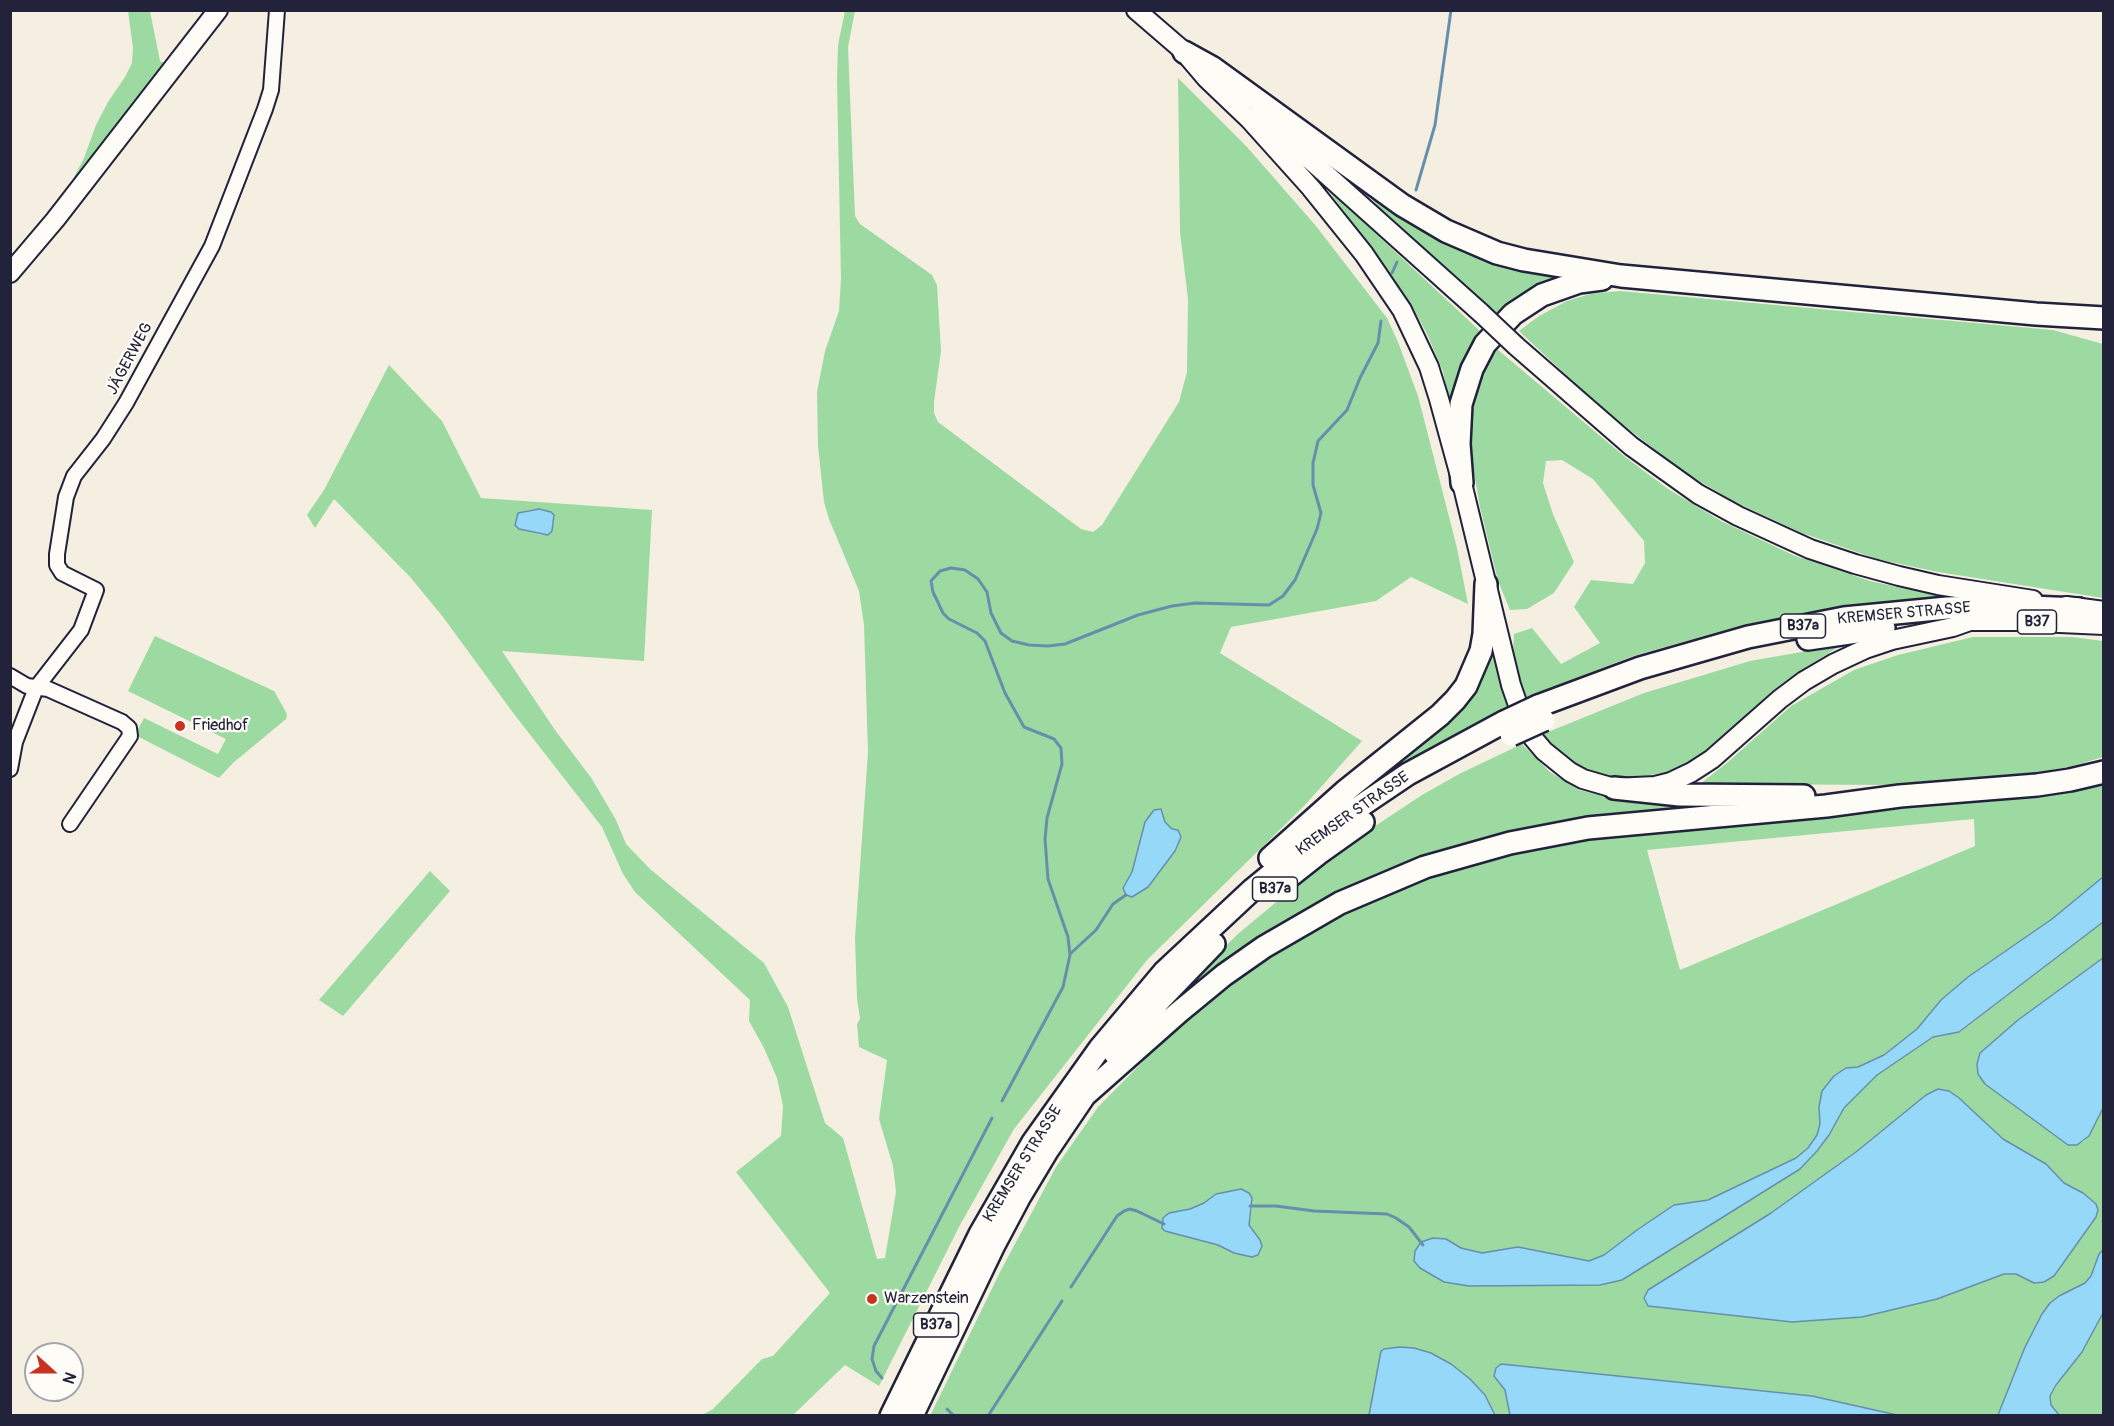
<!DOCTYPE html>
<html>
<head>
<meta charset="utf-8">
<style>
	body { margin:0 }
	#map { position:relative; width:2114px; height:1426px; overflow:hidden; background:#f5efe1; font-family:Pangolin,sans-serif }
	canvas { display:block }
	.frame { position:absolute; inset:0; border:12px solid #22223b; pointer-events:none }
	.north { position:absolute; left:24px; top:1342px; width:60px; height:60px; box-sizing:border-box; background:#fdfcf7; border:2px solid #a5a5ac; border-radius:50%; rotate:111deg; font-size:16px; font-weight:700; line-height:24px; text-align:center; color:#22223b }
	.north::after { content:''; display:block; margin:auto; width:21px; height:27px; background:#c8321e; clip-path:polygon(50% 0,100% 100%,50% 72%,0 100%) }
</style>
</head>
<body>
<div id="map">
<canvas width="2114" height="1426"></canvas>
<div class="frame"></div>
<div class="north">N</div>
</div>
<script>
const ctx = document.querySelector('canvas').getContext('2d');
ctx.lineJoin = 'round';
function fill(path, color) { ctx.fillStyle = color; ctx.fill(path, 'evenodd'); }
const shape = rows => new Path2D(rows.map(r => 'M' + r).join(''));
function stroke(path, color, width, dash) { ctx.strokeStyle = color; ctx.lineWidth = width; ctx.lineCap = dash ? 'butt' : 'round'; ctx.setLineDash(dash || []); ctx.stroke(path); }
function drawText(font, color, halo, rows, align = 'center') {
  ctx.font = font + ' Pangolin,sans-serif'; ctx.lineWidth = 4.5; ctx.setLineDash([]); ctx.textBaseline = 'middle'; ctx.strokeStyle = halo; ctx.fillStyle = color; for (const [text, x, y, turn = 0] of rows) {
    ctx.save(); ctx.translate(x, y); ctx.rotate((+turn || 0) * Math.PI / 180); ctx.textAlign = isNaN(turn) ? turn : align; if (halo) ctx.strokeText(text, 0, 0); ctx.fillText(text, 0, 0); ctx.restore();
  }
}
fill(shape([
	[128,11,150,11,160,61,167,64,79,177,71,183,84,158,96,125,108,102,125,77,132,63,133,48],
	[845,11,855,11,848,47,855,216,860,224,932,275,937,285,941,351,934,402,934,413,938,422,1081,529,1093,532,1102,525,1179,402,1187,372,1188,299,1180,232,1178,78,1247,147,1316,226,1387,318,1398,342,1418,396,1457,548,1468,604,1411,577,1376,601,1231,627,1220,653,1362,741,1305,805,1147,960,1014,1129,960,1225,879,1386,845,1365,793,1415,702,1415,713,1409,762,1359,773,1356,830,1293,736,1172,781,1136,783,1106,777,1078,764,1048,749,1021,750,1000,635,892,623,874,602,827,514,714,443,617,411,578,334,499,315,528,307,515,324,490,389,365,442,421,481,498,652,510,644,661,502,651,555,730,592,779,616,820,626,844,650,869,764,963,788,1007,825,1123,843,1138,877,1259,885,1258,896,1192,893,1166,879,1119,887,1060,859,1047,857,1024,860,1019,857,998,855,938,868,752,864,625,859,591,829,519,824,502,818,446,817,392,825,351,839,311,841,279,837,80,838,45],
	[539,509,551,512,542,535,519,529,515,525,527,510],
	[1163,814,1165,822,1172,829,1124,887,1132,872,1145,822],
	[1326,187,1481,332,1467,355,1457,377,1450,408,1443,371,1427,334,1411,304],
	[1369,195,1400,215,1459,249,1486,261,1521,272,1559,278,1520,297,1498,315,1385,216],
	[1620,291,2053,330,2103,344,2103,598,1938,572,1877,559,1802,533,1733,501,1681,470,1599,406,1519,331,1539,316,1567,301,1590,294],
	[1497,349,1624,456,1668,489,1721,521,1793,555,1870,581,1944,597,1842,606,1743,625,1633,656,1525,698,1513,655,1514,634,1532,628,1561,664,1600,643,1574,607,1591,580,1633,584,1645,563,1644,541,1593,479,1562,460,1546,461,1543,483,1553,514,1574,562,1554,593,1527,609,1510,610,1498,581,1480,507,1472,461,1470,422,1478,387,1487,365],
	[155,636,274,691,287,714,286,719,233,763,219,778,135,735,144,718,218,754,226,739,128,691],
	[1973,637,2073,637,2103,641,2103,757,2073,766,2029,774,1899,785,1700,784,1728,762,1791,706,1854,670,1898,655],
	[1492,640,1509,707,1441,742,1402,766,1323,820,1446,722],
	[1842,645,1801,670,1771,692,1713,746,1686,764,1667,772,1639,777,1616,778,1588,770,1564,757,1543,734,1644,693,1750,661],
	[1522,744,1550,772,1579,790,1612,798,1706,806,1587,818,1543,825,1469,842,1422,856,1380,872,1297,914,1259,937,1174,1002,1202,969,1239,933,1339,850,1422,795,1461,773],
	[2103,780,2103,877,2052,919,1968,977,1941,1000,1917,1029,1884,1055,1858,1067,1846,1068,1834,1076,1822,1091,1819,1107,1820,1124,1817,1135,1808,1148,1796,1158,1708,1200,1674,1205,1637,1230,1604,1255,1589,1261,1518,1247,1482,1253,1461,1248,1446,1239,1434,1238,1421,1242,1444,1282,1469,1286,1600,1285,1800,1169,1817,1151,1829,1135,1844,1108,1877,1075,1933,1037,1960,1032,2103,922,2103,958,2018,1020,1980,1053,1985,1084,2068,1145,2083,1142,2089,1136,2103,1108,2103,1250,2099,1254,2091,1276,2085,1283,2059,1296,2042,1314,2025,1347,1998,1415,1897,1415,1812,1396,1494,1376,1505,1390,1510,1415,1495,1415,1485,1394,1470,1379,1381,1352,1369,1415,930,1416,1000,1272,1056,1167,1098,1107,1172,1032,1233,982,1272,954,1346,911,1430,876,1475,862,1547,844,1771,818,2033,794],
	[1974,819,1975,846,1680,970,1647,850],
	[1949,1091,1959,1098,2003,1139,2046,1164,2064,1183,2083,1193,2096,1204,2098,1210,2095,1217,2054,1276,2034,1283,2016,1274,2004,1274,1937,1299,1862,1317,1792,1322,1648,1306,1644,1298,1648,1290,1771,1213,1856,1152,1926,1095],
	[1216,1194,1252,1206,1249,1225,1260,1240,1234,1253,1218,1245,1197,1240,1169,1213,1190,1209,1204,1203],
	[430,871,450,891,343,1016,319,1000],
	[2103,1313,2103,1415,2059,1415,2051,1405,2050,1396]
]), '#9cdaa1');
const water = shape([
	[539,509,551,512,554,515,552,531,548,535,519,529,515,525,518,513,539,509],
	[1161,809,1165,822,1172,829,1178,830,1181,837,1175,851,1148,887,1132,897,1126,895,1123,888,1132,872,1145,822,1154,810,1161,809],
	[2103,877,2103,922,1959,1032,1933,1037,1877,1075,1844,1108,1829,1135,1817,1151,1800,1169,1622,1280,1600,1285,1469,1286,1444,1282,1420,1268,1414,1261,1415,1251,1421,1242,1433,1238,1446,1239,1461,1248,1482,1253,1518,1247,1589,1261,1604,1255,1637,1230,1674,1205,1708,1200,1796,1158,1808,1148,1817,1135,1820,1124,1819,1107,1822,1091,1834,1076,1846,1068,1858,1067,1884,1055,1917,1029,1941,1000,1968,977,2052,919,2103,877],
	[2103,958,2103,1108,2089,1136,2077,1145,2068,1145,1985,1084,1978,1074,1977,1064,1980,1053,2018,1020,2103,958],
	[1938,1089,1949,1091,1959,1098,2003,1139,2046,1164,2064,1183,2083,1193,2096,1204,2098,1210,2096,1217,2054,1276,2044,1282,2034,1283,2016,1274,2004,1274,1937,1299,1862,1317,1792,1322,1648,1306,1644,1298,1648,1290,1771,1213,1856,1152,1926,1095,1938,1089],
	[1241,1189,1249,1193,1252,1198,1249,1225,1260,1240,1262,1246,1258,1255,1252,1257,1234,1253,1218,1245,1165,1231,1162,1228,1163,1218,1169,1213,1190,1209,1204,1203,1216,1194,1241,1189],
	[2103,1250,2103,1313,2082,1352,2056,1385,2050,1396,2051,1405,2059,1415,1998,1415,2025,1347,2042,1314,2050,1303,2059,1296,2085,1283,2091,1276,2099,1254,2103,1250],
	[1400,1347,1414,1348,1431,1353,1451,1364,1470,1379,1485,1395,1495,1415,1369,1415,1381,1351,1384,1349,1400,1347],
	[1501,1364,1812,1396,1897,1415,1510,1415,1505,1390,1494,1376,1496,1368,1501,1364]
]);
fill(water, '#95d8f7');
stroke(water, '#678fac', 1.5);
stroke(shape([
	[1416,190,1435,125,1451,10],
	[1392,273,1397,262],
	[1070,954,1096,930,1113,904,1126,895],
	[1002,1101,1063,987,1070,955,1068,937,1048,879,1045,839,1047,818,1062,764,1061,748,1054,739,1024,727,1005,693,985,641,977,633,949,619,943,613,933,592,931,581,940,571,951,568,965,570,978,579,987,592,991,613,1001,633,1012,641,1029,645,1048,646,1065,644,1138,615,1172,606,1195,603,1269,605,1283,596,1295,580,1317,529,1321,513,1313,485,1313,463,1318,441,1347,410,1360,378,1378,343,1381,321],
	[1250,1206,1276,1206,1314,1211,1387,1214,1396,1218,1409,1227,1423,1245],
	[1071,1287,1117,1216,1124,1211,1130,1209,1137,1211,1164,1224],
	[882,1378,876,1371,872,1359,874,1346,992,1118],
	[947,1409,954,1416],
	[988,1416,1062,1301]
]), '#678fac', 3);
const minor = shape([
	[10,676,27,686,48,689,122,722,129,728,130,736,70,824],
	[10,769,15,742,36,688,81,630,96,590,62,573,57,565,57,554,66,497,74,476,103,439,126,403,212,246,265,109,271,90,277,10]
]);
const major = shape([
	[1136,10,1194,60],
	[1189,58,1206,78,1249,119,1311,188,1364,254,1402,310,1429,367,1439,399,1462,483,1511,685,1519,708,1533,738,1544,751,1570,772,1583,779,1614,788,1655,786,1671,782,1692,772,1712,759,1780,699,1804,681,1833,664,1865,649,1892,640,1953,627,1970,621,2016,621,2104,625],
	[1259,114,1481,313],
	[10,273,55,220,218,10],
	[1516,346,1631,446,1698,494,1738,516,1810,549,1855,564,1899,576,1938,585,2033,600],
	[2066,606,2104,611]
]);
const highway = shape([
	[1184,52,1213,68,1402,205,1446,231,1497,253,1524,260,1621,276,2036,314,2104,318],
	[1462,483,1459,444,1461,404,1472,369,1485,344,1513,314,1542,295,1579,282,1602,279],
	[1808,639,1884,628],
	[1538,706,1640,668,1748,637,1844,618,1947,608,2005,606,2079,609],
	[1614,788,1680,795,1804,796],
	[1270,858,1344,792,1440,715,1455,700,1466,686,1481,651,1484,634,1486,584],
	[1275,888,1318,854,1363,822],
	[1115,1054,1160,1000,1214,944],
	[1084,1096,1179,1012,1224,975,1264,947,1340,903,1425,867,1510,843,1588,828,1826,806,1900,796,2037,785,2070,780,2104,772],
	[891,1416,980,1234,1033,1142,1100,1048,1164,972,1253,889,1325,830,1408,774,1504,722],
	[912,1416,994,1245,1020,1196,1047,1151,1091,1086]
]);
stroke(minor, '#22223b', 18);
stroke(major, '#22223b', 22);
stroke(highway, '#22223b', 26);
stroke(minor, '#fdfcf7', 14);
stroke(major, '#fdfcf7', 18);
stroke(highway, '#fdfcf7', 21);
const majorBridge = shape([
	[1481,313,1516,346]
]);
const highwayBridge = shape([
	[1504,722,1538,706],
	[1511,735,1544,720]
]);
stroke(majorBridge, '#22223b', 22, []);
stroke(highwayBridge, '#22223b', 26, []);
stroke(majorBridge, '#fdfcf7', 18);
stroke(highwayBridge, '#fdfcf7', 21);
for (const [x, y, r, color] of [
	[180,726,6,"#c8321e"],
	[872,1299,6,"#c8321e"]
]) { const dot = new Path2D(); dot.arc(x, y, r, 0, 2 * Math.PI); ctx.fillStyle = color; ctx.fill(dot); stroke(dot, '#fdfcf7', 2); }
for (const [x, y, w] of [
	[2037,622,39],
	[1803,626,45],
	[1275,889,45],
	[936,1325,45]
]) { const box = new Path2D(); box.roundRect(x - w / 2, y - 12, w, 24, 4.5); ctx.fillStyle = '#fdfcf7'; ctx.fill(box); stroke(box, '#22223b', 1.5); }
drawText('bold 15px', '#22223b', null, [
	["B37",2037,622],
	["B37a",1803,626],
	["B37a",1275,889],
	["B37a",936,1325]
]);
drawText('16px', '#22223b', '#fdfcf7', [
	["JÄGERWEG",130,359,-62],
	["KREMSER STRASSE",1904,614,-5],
	["KREMSER STRASSE",1353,814,-35],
	["KREMSER STRASSE",1023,1164,-58]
]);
drawText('16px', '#22223b', '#fdfcf7', [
	["Friedhof",192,726],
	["Warzenstein",884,1299]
], 'left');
</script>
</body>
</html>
